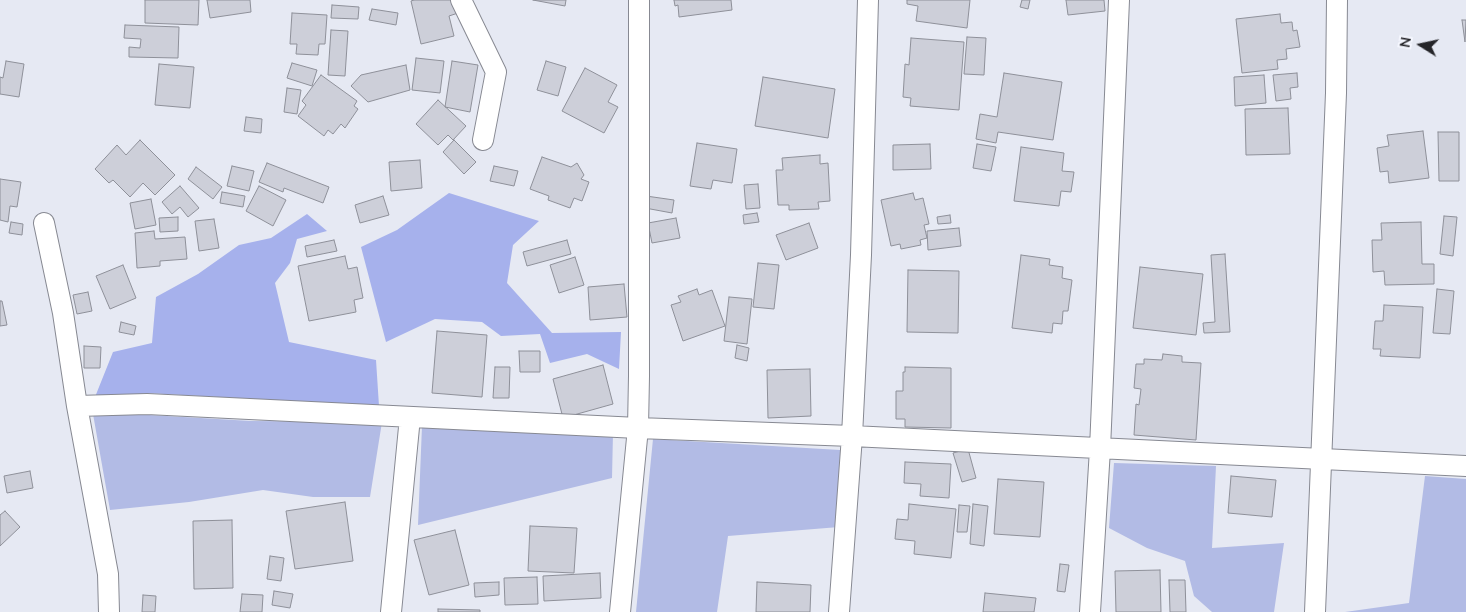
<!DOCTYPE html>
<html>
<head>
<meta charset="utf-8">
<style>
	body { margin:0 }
	#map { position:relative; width:1466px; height:612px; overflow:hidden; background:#e6e9f3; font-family:"Nunito Sans",sans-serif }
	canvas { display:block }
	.north { position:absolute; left:1396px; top:20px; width:50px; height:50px; -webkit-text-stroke:4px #f4f6fe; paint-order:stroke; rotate:280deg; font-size:14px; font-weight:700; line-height:20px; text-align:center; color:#252529 }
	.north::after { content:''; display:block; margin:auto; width:18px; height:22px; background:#252529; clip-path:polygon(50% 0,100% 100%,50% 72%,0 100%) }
</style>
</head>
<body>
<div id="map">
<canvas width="1466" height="612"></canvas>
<div class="north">N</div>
</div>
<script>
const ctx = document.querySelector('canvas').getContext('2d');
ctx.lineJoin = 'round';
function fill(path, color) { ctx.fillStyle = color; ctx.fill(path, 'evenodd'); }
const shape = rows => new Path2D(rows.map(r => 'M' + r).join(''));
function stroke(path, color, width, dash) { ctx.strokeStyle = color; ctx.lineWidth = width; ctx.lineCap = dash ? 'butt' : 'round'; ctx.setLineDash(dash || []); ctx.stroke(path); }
fill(shape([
	[93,414,149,415,251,421,382,422,370,497,313,497,263,490,189,502,110,510],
	[422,426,613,433,612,478,418,525],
	[653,439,840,450,839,527,728,536,717,612,636,612],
	[1114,463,1216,466,1212,548,1284,543,1274,612,1212,612,1194,596,1185,561,1147,548,1109,528],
	[1425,476,1466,479,1466,612,1345,612,1409,603]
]), '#b2bbe5');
fill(shape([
	[449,193,539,221,513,245,507,283,552,333,621,332,619,369,587,354,550,363,540,334,501,336,482,322,435,319,386,342,361,247,397,230],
	[307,214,327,231,297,239,290,263,275,283,289,342,376,360,379,406,147,393,93,402,113,352,152,343,156,297,198,274,239,245,271,238]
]), '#a6b1ec');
const building = shape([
	[145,0,199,0,198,25,145,23,145,0],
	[207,0,250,0,251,12,210,18,207,0],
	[414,0,455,0,458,13,449,16,454,36,421,44,411,1,414,0],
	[533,0,566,0,565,6,533,0],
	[674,0,731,0,732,10,679,17,678,5,675,6,674,0],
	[907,0,970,0,967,28,916,21,918,6,907,4,907,0],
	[1022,0,1030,0,1028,9,1020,7,1022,0],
	[1066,0,1104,0,1105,11,1068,15,1066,0],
	[332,5,359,7,358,19,331,18,332,5],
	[372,9,398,13,396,25,369,20,372,9],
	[292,13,327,15,325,44,319,44,318,55,296,54,297,44,290,44,292,13],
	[1280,14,1281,23,1292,22,1293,31,1297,30,1300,47,1286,49,1287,59,1277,60,1278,69,1242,73,1236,19,1280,14],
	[1462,20,1466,20,1465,42,1462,20],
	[125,25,179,27,178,58,129,57,129,47,140,48,141,39,124,38,125,25],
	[331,30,348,31,345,76,328,75,331,30],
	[967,37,986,38,984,75,964,74,967,37],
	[911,38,964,42,959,110,910,106,911,98,903,97,905,64,909,65,911,38],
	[416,58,444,61,440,93,412,90,416,58],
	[6,61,24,64,19,97,0,94,0,77,3,78,6,61],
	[452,61,478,65,470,112,445,107,452,61],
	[546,61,566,67,558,96,537,90,546,61],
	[292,63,317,70,312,86,287,78,292,63],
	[159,64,194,67,190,108,155,105,159,64],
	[406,65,410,90,368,102,351,86,361,75,406,65],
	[585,68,617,85,608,102,618,107,604,133,562,111,585,68],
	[1004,73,1062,82,1053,140,998,132,996,143,976,139,980,114,997,117,1004,73],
	[1297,73,1298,87,1290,88,1291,99,1276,101,1273,75,1297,73],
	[321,75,357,101,354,106,358,109,345,128,341,124,333,134,328,130,324,136,298,116,306,105,302,101,321,75],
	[1264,75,1266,103,1235,106,1234,77,1264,75],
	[763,77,835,89,828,138,755,126,763,77],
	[287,88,301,90,297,114,284,112,287,88],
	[438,100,466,126,453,140,448,135,438,145,416,124,438,100],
	[1288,108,1290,154,1246,155,1245,109,1288,108],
	[246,117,262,119,261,133,244,131,246,117],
	[1423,131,1429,178,1389,183,1388,171,1380,172,1377,148,1389,146,1387,135,1423,131],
	[1438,132,1459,132,1459,181,1439,181,1438,132],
	[140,140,175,175,155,195,143,183,130,197,113,180,109,183,95,169,117,145,126,155,140,140],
	[454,140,476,162,464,174,443,152,454,140],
	[697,143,737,149,732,183,713,180,711,189,690,186,697,143],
	[930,144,931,169,893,170,893,145,930,144],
	[977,144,996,147,991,171,973,168,977,144],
	[1021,147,1064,153,1062,171,1074,172,1071,192,1061,191,1059,206,1014,201,1021,147],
	[820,155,820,164,828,163,830,201,818,202,819,209,789,210,789,205,778,205,776,170,783,170,782,158,820,155],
	[542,157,571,167,577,163,584,175,581,179,589,182,582,201,574,198,570,208,548,200,549,196,530,189,542,157],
	[420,160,422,188,391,191,389,162,420,160],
	[267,163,329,187,323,203,284,188,283,192,259,182,267,163],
	[232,166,254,171,249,191,227,186,232,166],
	[494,166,518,171,514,186,490,181,494,166],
	[196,167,222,187,213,199,188,179,196,167],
	[0,179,21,182,17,207,10,206,8,222,0,220,0,179],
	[758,184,760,208,746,209,744,185,758,184],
	[180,186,199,208,188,217,180,207,172,214,162,202,180,186],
	[259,186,286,200,273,226,246,211,259,186],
	[222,192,245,196,243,207,220,203,222,192],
	[913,193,915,200,923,198,929,224,924,225,927,238,920,240,921,245,901,249,900,244,891,246,881,200,913,193],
	[383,196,389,215,360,223,355,205,383,196],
	[646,196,674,200,672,213,645,208,646,196],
	[151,199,156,225,135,229,130,203,151,199],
	[757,213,759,222,744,224,743,215,757,213],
	[950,215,951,223,938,224,937,217,950,215],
	[1444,216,1457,217,1453,256,1440,254,1444,216],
	[178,217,178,231,160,232,159,218,178,217],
	[676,218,680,238,652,243,648,223,676,218],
	[214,219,219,248,199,251,195,221,214,219],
	[11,222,23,224,22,235,9,233,11,222],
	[1421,222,1422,264,1434,264,1434,284,1385,285,1384,271,1373,272,1372,240,1382,240,1381,223,1421,222],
	[809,223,818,248,786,260,776,235,809,223],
	[959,228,961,246,928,250,927,231,959,228],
	[154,231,155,239,185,237,187,259,160,261,160,266,137,268,135,233,154,231],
	[334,240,337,251,307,257,305,246,334,240],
	[567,240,571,254,527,266,523,252,567,240],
	[1225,254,1230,332,1204,333,1203,323,1215,322,1211,255,1225,254],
	[1021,255,1050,259,1049,265,1063,267,1062,278,1072,280,1068,311,1063,311,1062,324,1053,323,1052,333,1012,328,1021,255],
	[345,256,348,269,357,267,363,298,354,300,356,312,309,321,298,266,345,256],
	[575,257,584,285,559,293,550,265,575,257],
	[758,263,779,265,774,309,753,307,758,263],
	[123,265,136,298,110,309,96,276,123,265],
	[1140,267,1203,274,1196,335,1133,328,1140,267],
	[908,270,959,271,958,333,907,332,908,270],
	[624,284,627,317,590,320,588,287,624,284],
	[697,289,699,295,712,290,725,326,683,341,671,305,681,302,678,296,697,289],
	[1437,289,1454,291,1450,334,1433,333,1437,289],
	[88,292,92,311,77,314,73,295,88,292],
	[729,297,752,299,747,344,724,341,729,297],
	[0,301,2,301,7,325,0,326,0,301],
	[1384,305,1423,307,1420,358,1380,356,1381,349,1373,349,1375,321,1383,321,1384,305],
	[121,322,136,326,134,335,119,332,121,322],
	[437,331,487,335,482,397,432,393,437,331],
	[737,345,749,348,747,361,735,358,737,345],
	[84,346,101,347,100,368,84,368,84,346],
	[519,351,540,351,540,372,520,372,519,351],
	[1163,354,1182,356,1182,362,1201,363,1196,440,1134,435,1136,404,1139,405,1141,389,1134,388,1136,364,1144,364,1144,359,1162,360,1163,354],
	[603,365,613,404,563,418,553,379,603,365],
	[495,367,510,367,509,398,493,398,495,367],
	[905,367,951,368,951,428,905,427,905,419,896,419,896,391,903,391,903,372,905,372,905,367],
	[810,369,811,416,768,418,767,370,810,369],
	[968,449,976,478,962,482,953,453,968,449],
	[905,462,951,464,949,498,920,496,921,484,904,483,905,462],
	[30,471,33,488,7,493,4,476,30,471],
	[1231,476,1276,480,1272,517,1228,513,1231,476],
	[998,479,1044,482,1040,537,994,534,998,479],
	[345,502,353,561,295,569,286,511,345,502],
	[909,504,956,509,951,558,914,554,915,541,895,539,897,519,908,520,909,504],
	[973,504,988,506,984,546,970,544,973,504],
	[959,505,970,506,967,532,957,532,959,505],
	[5,511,20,527,0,546,0,515,5,511],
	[232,520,233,588,194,589,193,521,232,520],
	[530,526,577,528,574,573,528,571,530,526],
	[455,530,469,585,429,595,414,540,455,530],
	[270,556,284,558,281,581,267,579,270,556],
	[1060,564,1069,565,1065,592,1057,591,1060,564],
	[1160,570,1161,612,1116,612,1115,571,1160,570],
	[600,573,601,598,544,601,543,576,600,573],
	[537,577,538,604,505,605,504,578,537,577],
	[1169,580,1185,580,1186,612,1170,612,1169,580],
	[499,582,499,595,475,597,474,583,499,582],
	[757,582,811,585,810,612,756,612,757,582],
	[274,591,293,594,290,608,272,605,274,591],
	[985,593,1036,598,1034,612,983,612,985,593],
	[242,594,263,595,262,612,240,612,242,594],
	[143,595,156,596,155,612,142,612,143,595],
	[438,609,480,610,480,612,438,612,438,609]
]);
fill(building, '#cdcfd9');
stroke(building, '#8e9099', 1);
const minor = shape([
	[461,0,496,72,483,140],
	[44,223,63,313,77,406,108,574,109,612],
	[77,406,147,404,638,428,852,436,1466,466],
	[391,612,410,417],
	[620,612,638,428,639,376,639,0],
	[839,612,852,436,861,255,868,0],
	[1090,612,1100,449,1119,0],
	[1315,612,1336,93,1337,0]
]);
stroke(minor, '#878992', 22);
stroke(minor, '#fff', 20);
</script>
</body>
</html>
